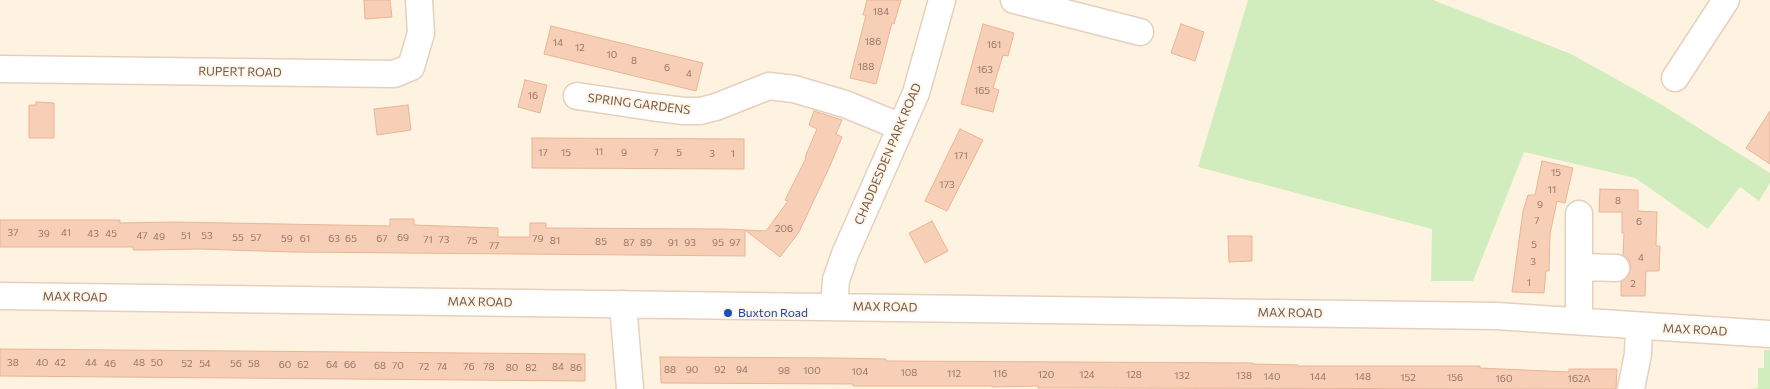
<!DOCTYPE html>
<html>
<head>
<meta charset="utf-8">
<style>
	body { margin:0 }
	canvas { display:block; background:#fef3e0 }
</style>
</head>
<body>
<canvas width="1770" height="389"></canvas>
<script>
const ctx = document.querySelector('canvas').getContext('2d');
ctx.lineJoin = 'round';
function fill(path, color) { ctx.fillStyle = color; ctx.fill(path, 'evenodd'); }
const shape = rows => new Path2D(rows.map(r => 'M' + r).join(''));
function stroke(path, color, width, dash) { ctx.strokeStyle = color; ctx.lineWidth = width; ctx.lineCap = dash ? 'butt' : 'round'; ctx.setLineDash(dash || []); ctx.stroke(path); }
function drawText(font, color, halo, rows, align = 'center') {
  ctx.font = font + ' Commissioner,sans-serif'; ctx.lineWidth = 4; ctx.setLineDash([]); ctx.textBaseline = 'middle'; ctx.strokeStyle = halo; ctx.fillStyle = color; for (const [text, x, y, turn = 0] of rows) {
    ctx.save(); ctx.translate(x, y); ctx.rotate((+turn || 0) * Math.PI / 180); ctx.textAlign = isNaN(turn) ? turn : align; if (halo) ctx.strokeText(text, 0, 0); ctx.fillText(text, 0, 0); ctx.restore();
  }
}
fill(shape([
	[1248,0,1433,0,1571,54,1659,103,1770,173,1770,183,1759,201,1740,187,1708,229,1635,178,1524,152,1473,281,1431,281,1432,229,1198,167],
	[1764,350,1770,350,1770,389,1750,389,1758,388,1758,368,1764,368]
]), '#d1edbe');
const building = shape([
	[364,0,390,0,392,17,365,19,364,0],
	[867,0,901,0,894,24,892,23,876,84,850,78,866,15,863,15,867,0],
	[983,24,1014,33,1008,56,1003,55,993,88,999,90,993,112,961,104,983,24],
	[1181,24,1204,32,1195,61,1171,53,1181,24],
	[551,26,703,63,696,91,544,54,551,26],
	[525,80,547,85,540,113,518,107,525,80],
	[36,102,54,103,54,138,29,138,29,105,36,105,36,102],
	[408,105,411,130,377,135,374,109,408,105],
	[814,111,842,120,836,134,842,137,829,168,799,232,780,257,745,230,745,256,292,252,199,249,150,250,133,250,133,247,0,247,0,220,120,220,120,223,174,222,390,226,390,219,414,219,414,225,498,228,498,237,530,237,530,223,546,223,546,228,725,229,766,231,788,201,785,200,806,158,805,157,817,129,809,125,814,111],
	[1770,111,1770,164,1746,148,1770,111],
	[960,129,983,140,947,211,925,201,960,129],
	[532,138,744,139,744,169,532,168,532,138],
	[1542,161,1573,168,1565,203,1557,201,1550,234,1549,271,1546,271,1544,293,1512,292,1523,211,1528,195,1535,195,1542,161],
	[1600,189,1638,190,1638,211,1657,212,1656,246,1660,246,1659,271,1646,271,1645,296,1621,296,1621,282,1628,276,1631,268,1629,260,1623,255,1624,233,1622,233,1622,212,1599,212,1600,189],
	[932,221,948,251,925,263,909,233,932,221],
	[1228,236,1252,236,1252,261,1229,262,1228,236],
	[0,349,585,354,585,381,0,376,0,349],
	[660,357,839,358,886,359,886,361,1253,363,1253,364,1298,365,1298,366,1480,366,1480,368,1569,372,1569,369,1617,369,1616,389,1076,388,1038,388,1038,386,992,387,992,386,853,386,853,384,661,383,660,357]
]);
fill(building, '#f6cfb6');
stroke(building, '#eab594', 1);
const minor = shape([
	[1014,0,1140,32],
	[0,69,394,74,411,67,421,33,419,0],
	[1675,78,1726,0],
	[577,96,651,107,684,111,700,111,716,107,769,86,794,89,845,104,901,127],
	[1579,267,1616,268],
	[0,296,1496,316,1770,334],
	[623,304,630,389],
	[834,306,836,280,845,254,916,93,942,0],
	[1579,321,1579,214],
	[1631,389,1638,354,1639,326]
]);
stroke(minor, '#e5d0be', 29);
stroke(minor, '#fff', 26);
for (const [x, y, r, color] of [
	[728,313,5,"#1a4fb4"]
]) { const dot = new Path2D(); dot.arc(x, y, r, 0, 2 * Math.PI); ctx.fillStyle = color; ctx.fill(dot); stroke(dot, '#fff6e9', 2); }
drawText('10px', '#977561', null, [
	["184",881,12],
	["186",873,42],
	["14",558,43],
	["161",994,45],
	["12",580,48],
	["10",612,55],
	["8",634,61],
	["188",866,67],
	["6",667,68],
	["163",985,70],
	["4",689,74],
	["165",982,91],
	["16",533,96],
	["11",599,152],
	["17",543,153],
	["15",566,153],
	["9",624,153],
	["7",656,153],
	["5",679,153],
	["3",712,154],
	["1",733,154],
	["171",961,156],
	["15",1556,173],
	["173",947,185],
	["11",1552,190],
	["8",1618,201],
	["9",1540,205],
	["7",1537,221],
	["6",1639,222],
	["206",784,229],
	["37",13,233],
	["41",66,233],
	["39",44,234],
	["43",93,234],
	["45",111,234],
	["47",142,236],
	["51",186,236],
	["53",207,236],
	["49",159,237],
	["55",238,238],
	["57",256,238],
	["69",403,238],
	["59",287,239],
	["61",305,239],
	["63",334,239],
	["65",351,239],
	["67",382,239],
	["79",538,239],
	["71",428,240],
	["73",444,240],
	["75",472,241],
	["81",555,241],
	["85",601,242],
	["87",629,243],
	["89",646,243],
	["91",673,243],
	["93",690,243],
	["95",718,243],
	["97",735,243],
	["5",1534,245],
	["77",494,246],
	["4",1641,258],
	["3",1533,262],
	["1",1529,283],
	["2",1633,284],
	["38",13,363],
	["40",42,363],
	["42",60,363],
	["44",91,363],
	["48",139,363],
	["50",157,363],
	["46",110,364],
	["52",187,364],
	["54",205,364],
	["56",236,364],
	["58",254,364],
	["60",285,365],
	["62",303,365],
	["64",332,365],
	["66",350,365],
	["68",380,366],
	["70",398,366],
	["72",424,367],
	["74",442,367],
	["76",469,367],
	["78",489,367],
	["84",558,367],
	["80",512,368],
	["82",531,368],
	["86",576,368],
	["88",670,370],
	["90",692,370],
	["92",720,370],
	["94",742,370],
	["98",784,371],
	["100",812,371],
	["104",860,372],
	["108",909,373],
	["112",954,374],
	["116",1000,374],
	["120",1046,375],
	["124",1087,375],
	["128",1134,375],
	["132",1182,376],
	["138",1244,376],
	["140",1272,377],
	["144",1318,377],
	["148",1363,377],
	["152",1408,378],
	["156",1455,378],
	["160",1504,379],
	["162A",1579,379]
]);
drawText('12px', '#775745', '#fff6e9', [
	["RUPERT ROAD",240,72,1],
	["SPRING GARDENS",639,104,7],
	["CHADDESDEN PARK ROAD",888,154,-67],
	["MAX ROAD",75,297,1],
	["MAX ROAD",480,302,1],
	["MAX ROAD",885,307,1],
	["MAX ROAD",1290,313,1],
	["MAX ROAD",1695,330,3]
]);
drawText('12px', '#164399', '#fff6e9', [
	["Buxton Road",738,313]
], 'left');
</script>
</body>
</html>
